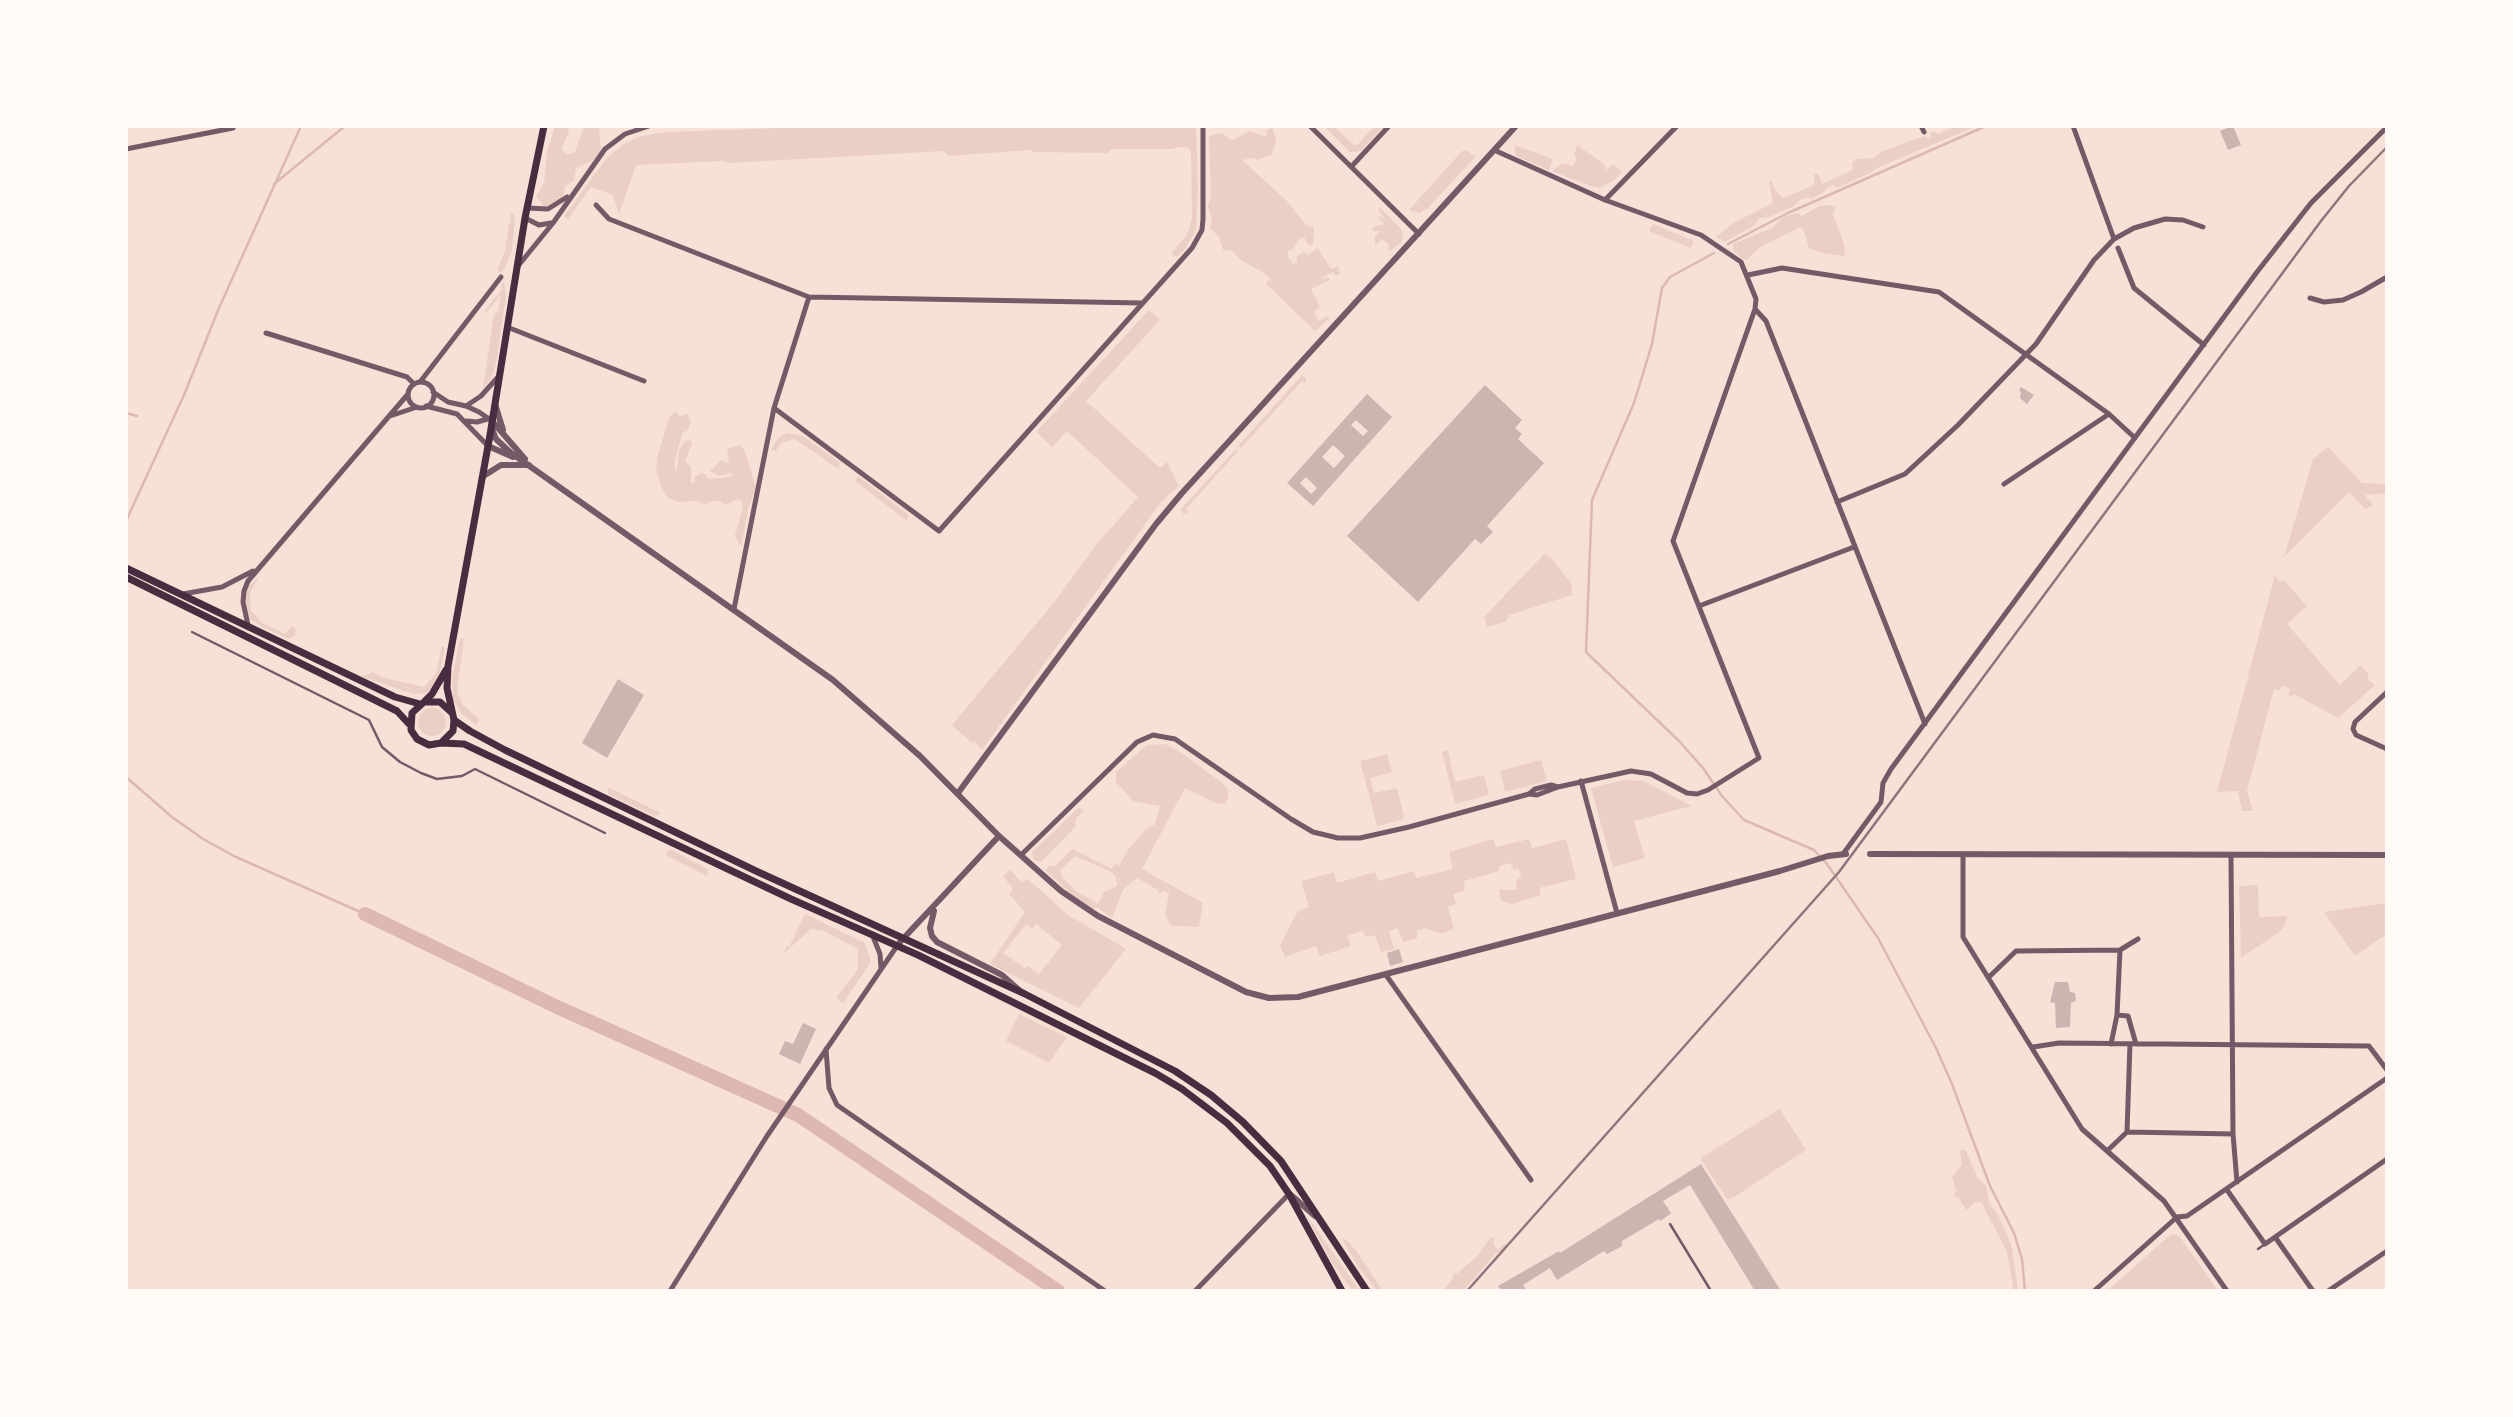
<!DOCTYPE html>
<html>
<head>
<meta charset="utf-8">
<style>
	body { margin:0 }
	#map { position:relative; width:2513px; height:1417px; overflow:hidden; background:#f7e1d7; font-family:Jost,sans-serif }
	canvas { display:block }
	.frame { position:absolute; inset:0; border:128px solid #fffaf5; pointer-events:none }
</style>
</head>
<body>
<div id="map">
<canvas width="2513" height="1417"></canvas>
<div class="frame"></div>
</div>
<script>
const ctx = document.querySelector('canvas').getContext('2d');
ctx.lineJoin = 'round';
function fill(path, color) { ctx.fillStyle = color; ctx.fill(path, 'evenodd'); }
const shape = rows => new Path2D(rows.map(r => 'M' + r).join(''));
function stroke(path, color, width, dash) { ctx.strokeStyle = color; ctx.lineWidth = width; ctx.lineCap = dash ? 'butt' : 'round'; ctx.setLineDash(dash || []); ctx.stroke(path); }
fill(shape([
	[555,126,568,126,569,132,561,150,568,155,575,152,584,126,599,126,601,150,596,159,576,168,574,180,565,187,563,198,554,205,544,207,536,197,544,183,547,152],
	[837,126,1196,126,1198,188,1196,229,1185,249,1177,257,1171,254,1188,233,1192,218,1191,151,1187,147,1177,147,1173,149,1112,149,1107,153,1033,152,1030,150,948,156,944,151,728,163,724,161,636,165,619,214,613,195,591,187,568,219,564,216,606,159,624,144,641,136,666,132],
	[1324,126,1333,126,1354,145,1357,145,1375,126,1384,126,1362,150,1357,152,1350,152],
	[1957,126,1977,126,1877,168,1870,173,1836,188,1835,185,1828,187,1823,193,1811,199,1808,197,1800,200,1794,206,1769,217,1759,218,1755,225,1725,242,1716,237,1735,222,1773,203,1769,182,1772,181,1775,190,1784,198,1814,185,1814,175,1818,173,1822,184,1853,170,1852,163,1856,159,1874,158,1881,152,1909,141,1926,136,1928,139,1931,136,1930,133,1936,132,1938,134],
	[1273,128,1276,143,1271,155,1257,160,1254,158,1242,160,1286,200,1307,226,1314,227,1313,244,1309,246,1304,237,1298,240,1294,248,1288,251,1288,257,1293,264,1297,262,1297,256,1303,252,1308,255,1318,248,1331,269,1338,266,1340,273,1336,276,1333,272,1323,277,1324,279,1328,277,1330,280,1311,289,1320,307,1314,312,1318,321,1328,316,1329,319,1315,331,1266,284,1269,280,1273,281,1264,273,1241,260,1232,251,1223,250,1219,237,1210,228,1212,220,1208,206,1211,196,1209,137,1211,135,1222,133,1232,140,1250,131,1266,137,1267,130],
	[1514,145,1553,159,1549,170,1516,156],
	[1577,145,1604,164,1607,170,1613,164,1622,172,1614,180,1600,188,1585,184,1552,171,1562,163,1573,166,1577,158,1574,156],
	[1462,151,1468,151,1475,157,1428,208,1420,213,1409,210],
	[1828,205,1836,207,1833,214,1844,244,1845,256,1823,253,1809,248,1804,231,1800,227,1759,248,1747,260,1742,259,1734,251,1733,244,1772,228,1785,216,1797,213,1802,216,1819,206],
	[1380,208,1401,229,1403,235,1402,242,1389,252,1388,244,1382,239,1375,246,1375,236,1381,230,1374,232,1372,229,1376,226,1384,224,1377,215,1386,220,1378,210],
	[511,213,514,214,515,218,512,250,504,270,500,273,497,270,505,251],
	[1653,224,1694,241,1691,248,1649,231],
	[504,281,506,295,496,364,492,377,483,388,494,314,498,311,501,295,486,313,484,311,502,290,501,285],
	[1149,310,1160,320,1086,401,1160,468,1167,462,1179,486,1161,502,982,750,974,741,972,743,952,725,1056,600,1096,545,1138,497,1067,431,1052,447,1036,432],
	[1302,375,1306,379,1306,383,1301,382,1241,448,1238,446],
	[675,411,680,416,688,414,691,421,688,430,682,434,675,461,675,470,677,471,679,451,685,441,691,440,692,444,685,461,691,467,691,483,694,483,695,477,701,473,705,474,709,479,732,477,731,473,719,476,710,471,721,460,729,464,727,451,729,448,739,445,744,449,756,488,748,509,742,543,739,545,735,535,743,508,741,501,738,499,726,505,720,501,708,502,706,505,697,501,678,502,668,498,661,486,656,469,657,458,669,418],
	[787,433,803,436,840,463,838,469,795,439,781,443,776,451,771,450,778,438],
	[2328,447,2362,483,2387,484,2387,493,2365,495,2373,505,2365,509,2349,492,2284,557,2313,459],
	[1236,449,1238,451,1186,509,1189,512,1183,514,1181,509],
	[858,476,909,515,907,521,855,481],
	[1544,554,1551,558,1571,583,1572,595,1509,615,1506,622,1487,627,1484,617],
	[2275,575,2280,582,2284,580,2307,606,2287,624,2340,685,2361,665,2368,674,2368,680,2375,685,2338,718,2294,694,2293,697,2288,695,2290,689,2282,685,2280,691,2274,689,2247,791,2253,811,2242,811,2238,791,2217,792],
	[260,576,250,592,251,610,261,622,285,634,292,626,296,629,295,635,289,639,264,628,249,618,245,599,247,588],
	[460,638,464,639,457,692,463,705,480,720,476,725,462,714,453,700,452,678],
	[442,646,445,648,440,672,431,689,426,693,413,694,360,676,367,675,372,672,384,678,424,687,436,674],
	'418 722a14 14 0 1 1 28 0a14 14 0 1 1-28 0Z',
	[1165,744,1179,751,1221,782,1227,788,1229,796,1225,804,1215,803,1185,788,1142,869,1203,903,1199,927,1172,926,1165,915,1169,893,1162,891,1160,896,1158,890,1137,878,1123,890,1112,918,1097,907,1094,909,1073,896,1046,871,1049,865,1054,867,1072,849,1112,869,1115,863,1119,866,1127,851,1144,831,1155,824,1160,806,1133,801,1116,782,1116,772,1147,745],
	[1075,856,1111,872,1116,877,1117,886,1104,892,1098,904,1076,891,1062,877,1060,870],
	[1448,750,1455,782,1484,775,1489,795,1455,804,1442,752],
	[1387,754,1392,772,1370,778,1374,793,1397,788,1404,816,1402,820,1377,826,1360,761],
	[1541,760,1547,781,1505,792,1500,771],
	[1624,780,1643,781,1692,806,1634,821,1645,858,1613,867,1591,788],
	[608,787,661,813,656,817,608,794],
	[1079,807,1083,811,1076,819,1075,827,1041,862,1034,860,1031,853],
	[1493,839,1496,847,1529,839,1532,848,1566,839,1576,879,1539,888,1541,895,1512,904,1501,901,1499,890,1517,890,1516,881,1521,877,1519,869,1514,870,1510,863,1499,866,1499,871,1464,881,1465,890,1453,894,1456,904,1448,907,1454,929,1440,934,1425,928,1417,931,1417,938,1403,942,1397,928,1389,932,1394,949,1381,952,1375,935,1366,937,1363,931,1347,936,1351,946,1320,956,1316,946,1285,957,1280,945,1298,911,1309,907,1301,881,1334,872,1337,883,1375,872,1378,881,1414,871,1416,878,1453,869,1449,852],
	[670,849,708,869,707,876,665,855],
	[1010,870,1022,882,1028,879,1068,915,1126,949,1079,1008,990,964,1025,912,1009,894,1013,889,1003,876],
	[1026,924,1032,929,1036,924,1062,945,1039,974,1028,966,1025,968,1003,953],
	[2258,885,2259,917,2288,916,2282,930,2241,958,2239,886],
	[2387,903,2387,934,2355,956,2324,912],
	[805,914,865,943,871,962,843,1003,836,998,858,969,858,949,824,931,811,929,782,955,787,946,789,947],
	[1019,1014,1067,1037,1049,1063,1006,1041],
	[1780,1109,1806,1150,1731,1199,1727,1199,1701,1160,1702,1157],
	[1963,1150,1966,1151,1978,1179,1986,1185,1989,1202,2000,1219,2012,1247,2018,1291,2014,1291,2007,1252,1981,1202,1974,1203,1967,1210,1962,1204,1959,1197,1954,1197,1956,1191,1952,1177,1962,1165,1960,1151],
	[1308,1219,1313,1224,1360,1291,1353,1291,1332,1263],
	[2173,1234,2180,1237,2218,1291,2107,1291,2169,1236],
	[1494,1237,1494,1245,1498,1250,1504,1244,1509,1244,1501,1252,1496,1253,1463,1291,1442,1291,1452,1280,1454,1273,1458,1273,1478,1255,1489,1239],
	[1341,1238,1347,1240,1357,1252,1383,1291,1377,1291,1359,1268]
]), '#ebcfc5');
stroke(shape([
	[274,184,345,126],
	[1728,244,1788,213,1986,126],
	[1714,253,1670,277,1662,288,1652,344,1634,403,1592,500,1586,652,1679,741,1703,768,1722,796,1744,820,1814,850,1827,864,1878,938,1936,1048,1952,1084,1990,1186,2014,1233,2022,1259,2025,1291],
	[126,413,137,416],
	[126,521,184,395,219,308,301,126],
	[126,777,172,817,203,839,236,857,365,914]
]), '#dcb8b0', 2.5);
stroke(shape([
	[365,914,555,1006,798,1115,1058,1291]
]), '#dcb8b0', 14);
fill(shape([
	[2233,126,2241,145,2228,150,2220,131],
	[1485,385,1522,420,1515,428,1522,434,1518,439,1544,463,1487,526,1493,532,1481,544,1475,539,1418,602,1347,536],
	[2021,387,2034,395,2027,404,2020,398,2021,392,2019,390],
	[1367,394,1392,417,1313,506,1287,483],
	[1356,420,1368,431,1363,436,1351,425],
	[1333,445,1345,456,1334,468,1322,457],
	[1306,477,1317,488,1311,494,1300,483],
	[618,679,644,695,607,758,582,743],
	[1399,949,1403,962,1390,966,1387,953],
	[2055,982,2068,982,2070,992,2075,993,2076,1001,2071,1003,2070,1027,2056,1028,2055,1003,2050,1002],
	[803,1023,816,1029,800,1064,779,1054,785,1041,793,1044],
	[1701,1164,1781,1291,1755,1291,1690,1185,1663,1201,1671,1213,1669,1215,1660,1221,1659,1219,1622,1241,1622,1246,1607,1254,1604,1251,1557,1280,1550,1268,1523,1285,1527,1291,1502,1291,1498,1286,1559,1251,1560,1253]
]), '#ccb4b1');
stroke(shape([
	[192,632,369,720,382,747,400,762,421,773,437,779,462,776,475,769,605,833],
	[1670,1224,1711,1291],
	[2258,1249,2265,1244]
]), '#755966', 2.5);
stroke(shape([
	[1310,126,1419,234],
	[1921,126,1924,132],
	[2073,126,2114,239],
	[126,149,233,128],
	[1494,150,1605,200,1701,235,1741,262,1756,299,1755,309,1673,541,1759,758,1708,790,1697,794,1687,793,1651,774,1631,771,1558,787,1537,795,1529,794],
	[1351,167,1389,126],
	[1605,200,1677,126],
	[596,205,609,219,809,297,1142,303],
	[527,208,548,209,567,197],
	[525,218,539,225,551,223],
	[2118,248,2134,288,2204,345],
	[518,266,553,223,605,149,625,134,649,126],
	[1748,275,1782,268,1939,292,2109,414,2135,438],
	[2310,298,2324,302,2343,300,2361,292,2387,277],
	[1755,309,1766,321,1925,724],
	[507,327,644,381],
	[266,333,407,377,414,384],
	[420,382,501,277],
	'408 395a13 13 0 1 1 26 0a13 13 0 1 1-26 0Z',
	[433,392,448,402,466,406,479,412,492,421],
	[426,406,457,414,488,446],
	[466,406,481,396,498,377],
	[774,408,939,531,1192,248,1202,230,1203,219,1203,126],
	[390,416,417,407],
	[467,421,477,422,491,418],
	[2004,484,2109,414],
	[1837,502,1905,474,1958,425,2036,344,2094,260,2114,239,2134,228,2165,219,2183,220,2203,227],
	[183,594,222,587,253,571],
	[1699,606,1854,547],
	[734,609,774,408,809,297],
	[248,625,243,602,244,591,248,581,408,394],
	[2387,692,2355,722,2353,729,2356,735,2387,749],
	[1581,781,1617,913],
	[1843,854,1881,802,1883,783,1891,769,2257,272,2311,203,2387,127],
	[1021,855,1137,742,1153,735,1175,739,1291,819,1313,832,1338,838,1360,838,1409,827,1529,794,1535,789,1551,785,1558,787],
	[1963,855,1963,937,2082,1129,2164,1201,2227,1291],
	[2231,856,2233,1134,2237,1182],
	[872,934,880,954,881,968],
	[1386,975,1531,1180],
	[1989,977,2016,951,2120,950,2138,939],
	[2117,1015,2128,1016,2136,1044],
	[2111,1044,2117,1015,2120,950],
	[2033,1047,2059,1043,2369,1046,2387,1070],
	[826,1049,829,1088,837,1105,1105,1291],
	[2127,1132,2130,1044],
	[2107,1151,2127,1132,2233,1134],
	[2227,1190,2265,1244,2387,1159],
	[2177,1217,2187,1216,2387,1078],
	[2275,1237,2313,1291],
	[670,1291,767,1136,897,946],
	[1195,1291,1289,1194],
	[2094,1291,2177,1217],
	[2328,1291,2387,1251]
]), '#755966', 5);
stroke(shape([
	[495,404,503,430],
	[492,421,525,459],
	[492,429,496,439,511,453,833,680,920,756,999,836,1061,891,1098,916,1246,992,1269,998,1298,997,1780,871,1828,856,1846,854],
	[488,446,513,457],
	[482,477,501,465,529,465],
	[958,793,1156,524,1182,493,1516,126],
	[1870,854,2387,855],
	[934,911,930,928,932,936,937,942,1002,975,1019,990],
	[900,942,999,836],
	[1291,1195,1315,1216]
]), '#755966', 6);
stroke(shape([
	[126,568,395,697,420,704],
	[126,577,397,711,409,724],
	[425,701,432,694,446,670],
	[452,713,440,702,424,702,412,713,411,730,417,739,429,745,441,743,453,731,454,720,447,688,448,666,490,435,525,218,544,126],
	[454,720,470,731,505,750,756,871,1023,993,1175,1071,1211,1095,1243,1122,1281,1161,1367,1291],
	[441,743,464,744,791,899,918,955,1155,1073,1182,1089,1227,1123,1270,1166,1289,1194,1342,1291]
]), '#4a2c40', 7);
stroke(shape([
	[1467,1291,1839,872,2321,221,2349,186,2387,147]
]), '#8f747c', 2.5);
</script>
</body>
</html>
